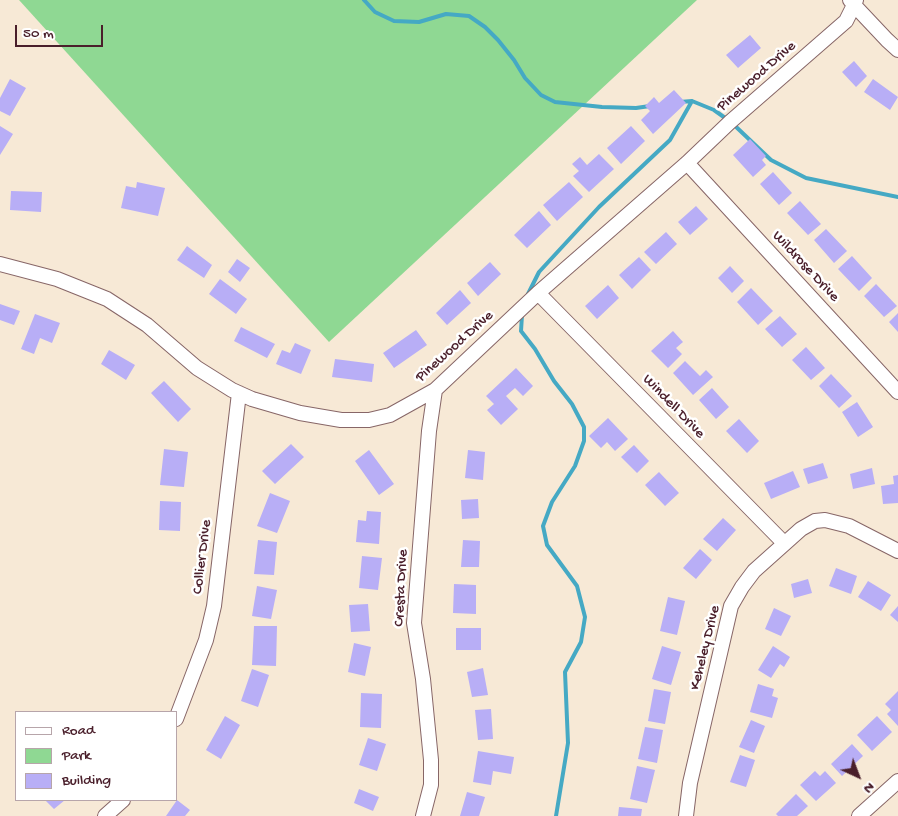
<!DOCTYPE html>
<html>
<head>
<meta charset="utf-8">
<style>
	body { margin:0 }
	#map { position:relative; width:898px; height:816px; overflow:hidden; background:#f7e9d6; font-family:"Gochi Hand",sans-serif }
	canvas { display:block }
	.legend { position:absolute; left:15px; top:711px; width:162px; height:90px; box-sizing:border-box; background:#fff; border:1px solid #b7a5aa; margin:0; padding:6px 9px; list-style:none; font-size:15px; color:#4a1f2b }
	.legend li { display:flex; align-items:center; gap:10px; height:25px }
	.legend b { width:25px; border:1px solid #b7a5aa }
	.north { position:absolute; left:833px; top:751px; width:50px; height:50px; -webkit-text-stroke:4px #fff; paint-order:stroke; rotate:137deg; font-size:14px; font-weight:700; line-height:20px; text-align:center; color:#4a1f2b }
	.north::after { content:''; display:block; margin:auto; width:18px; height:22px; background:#4a1f2b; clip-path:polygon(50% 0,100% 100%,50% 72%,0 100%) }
	.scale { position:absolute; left:15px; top:25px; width:88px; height:22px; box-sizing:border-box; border:2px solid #4a1f2b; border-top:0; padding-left:6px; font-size:15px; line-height:18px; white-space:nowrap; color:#4a1f2b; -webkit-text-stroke:4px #fff; paint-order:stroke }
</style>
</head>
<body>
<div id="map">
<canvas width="898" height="816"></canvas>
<ul class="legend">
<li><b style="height:6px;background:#fff"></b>Road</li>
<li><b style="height:14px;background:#8fd893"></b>Park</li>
<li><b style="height:14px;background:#b8aef6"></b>Building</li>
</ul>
<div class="north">N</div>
<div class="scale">50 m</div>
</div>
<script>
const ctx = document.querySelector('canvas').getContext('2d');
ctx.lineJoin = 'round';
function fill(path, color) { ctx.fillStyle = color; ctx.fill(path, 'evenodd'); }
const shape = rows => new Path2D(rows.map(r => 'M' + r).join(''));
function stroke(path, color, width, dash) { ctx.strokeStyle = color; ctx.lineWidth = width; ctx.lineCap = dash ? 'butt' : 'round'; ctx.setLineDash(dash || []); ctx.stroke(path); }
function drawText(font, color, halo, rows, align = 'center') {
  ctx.font = font + ' "Gochi Hand",sans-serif'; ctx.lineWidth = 5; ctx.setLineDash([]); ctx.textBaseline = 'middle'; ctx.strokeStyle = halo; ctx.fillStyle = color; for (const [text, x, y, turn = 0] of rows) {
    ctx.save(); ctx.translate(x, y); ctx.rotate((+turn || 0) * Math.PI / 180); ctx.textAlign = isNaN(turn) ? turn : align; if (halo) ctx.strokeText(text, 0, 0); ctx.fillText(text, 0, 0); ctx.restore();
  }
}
fill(shape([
	[19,0,697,0,329,342]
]), '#8fd893');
stroke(shape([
	[364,0,375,12,394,21,419,22,446,14,469,16,485,27,498,40,514,60,525,78,541,95,555,102,602,107,636,108,650,106],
	[680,102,692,101,714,110,728,120],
	[733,124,771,160,806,178,898,197],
	[528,294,539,272,599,207,670,140,692,101],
	[522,315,521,331,535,349,554,381,572,404,584,427,584,441,575,466,552,502,543,526,547,545,577,586,585,617,581,642,565,672,568,743,556,816]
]), '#45a9c4', 4);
fill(shape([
	[750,35,761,48,738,68,726,55],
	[854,61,867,76,856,87,842,72],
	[10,79,26,88,10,116,0,111,0,98],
	[873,79,898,97,890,110,864,92],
	[674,90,686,103,653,134,641,120,650,111,645,106,654,97,659,103],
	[0,126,13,134,0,155],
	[631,126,645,141,621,164,607,148],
	[750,139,766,156,762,160,766,165,753,177,733,155],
	[599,154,614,169,589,192,573,176,579,171,572,164,580,157,587,165],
	[773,172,792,193,779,205,760,184],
	[137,182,165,188,158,216,121,208,126,186,136,188],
	[569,182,583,197,557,221,543,205],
	[11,191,42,192,41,212,10,210],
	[800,201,821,224,808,235,787,213],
	[696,206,708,219,690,235,678,222],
	[539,211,551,225,527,248,514,235],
	[826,229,847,251,834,263,814,240],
	[666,232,677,244,656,264,644,252],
	[187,246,212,265,204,278,177,260],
	[852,256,872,278,859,291,838,269],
	[639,257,651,270,632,289,619,275],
	[237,259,250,268,240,282,228,272],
	[490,262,501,274,478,296,467,283],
	[730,266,744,281,732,293,718,278],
	[220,279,247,299,236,314,209,294],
	[876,284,897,306,884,317,864,296],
	[608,285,619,298,597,319,585,306],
	[751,288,773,311,758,325,737,302],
	[460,290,471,303,447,325,436,313],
	[0,304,20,311,14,325,0,320],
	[898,313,898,332,889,322],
	[35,314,60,323,52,343,40,338,34,354,21,349],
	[780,316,797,334,782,347,765,329],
	[241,327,275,344,267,358,234,341],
	[416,330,427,345,394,368,383,353],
	[673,331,683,342,676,348,682,354,668,368,651,351],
	[295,343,311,350,301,374,276,364,282,350,290,353],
	[806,347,825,368,811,380,792,360],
	[109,350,135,365,126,380,101,364],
	[335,359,374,364,372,382,332,377],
	[685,361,700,376,706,370,713,377,693,395,673,373],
	[516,368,533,386,523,396,515,388,506,396,518,409,501,425,487,410,494,404,486,396],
	[831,374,852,396,839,408,819,386],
	[164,381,191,409,178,422,151,393],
	[712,388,729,407,716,419,699,400],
	[857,402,873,427,858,437,842,412],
	[608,418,628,439,615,451,607,442,601,448,589,436],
	[739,419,759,441,747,453,726,431],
	[291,444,304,457,275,484,262,471],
	[634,445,649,461,637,473,621,457],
	[164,449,188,452,184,487,160,485],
	[369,450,394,484,379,495,355,461],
	[468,450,485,452,483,480,465,478],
	[823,463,828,478,808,484,803,469],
	[872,468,875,484,853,489,850,474],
	[793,471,800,487,771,499,764,483],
	[659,472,679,493,665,506,645,485],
	[898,475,898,503,883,504,881,486,894,484,893,476],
	[270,493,290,501,277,533,257,526],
	[478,499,479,518,462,519,461,500],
	[160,501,181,502,180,531,159,530],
	[367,511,381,512,379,544,356,542,358,520,366,521],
	[723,518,736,530,717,551,703,539],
	[258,540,277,542,274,575,254,574],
	[463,540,480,541,479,567,461,567],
	[700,549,712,560,696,579,683,568],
	[362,556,382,558,378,590,359,588],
	[836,568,857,576,851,594,829,586],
	[808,579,812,593,794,598,791,584],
	[868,581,891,595,881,611,858,597],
	[454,584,476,585,476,614,453,613],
	[257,586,277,590,271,619,252,616],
	[668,597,685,601,677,635,660,631],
	[368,604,370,631,351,632,349,605],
	[898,606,898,622,890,615],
	[774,608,791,616,781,636,765,629],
	[254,626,277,626,276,666,252,665],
	[456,628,481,628,481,650,456,650],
	[354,643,371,647,365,676,348,672],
	[662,646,681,652,671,685,652,679],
	[773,646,790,657,784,667,780,664,771,678,758,670],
	[483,668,488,695,472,697,467,672],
	[252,669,269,675,258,707,241,701],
	[758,684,774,689,772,696,778,698,772,718,750,712],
	[654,689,671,692,665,724,648,721],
	[898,691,898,726,887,714,891,710,885,704],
	[361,693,382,694,381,728,360,727],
	[491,709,493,739,478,740,475,710],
	[225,716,240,725,221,759,206,750],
	[877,716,892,732,872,751,857,735],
	[751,720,765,726,754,753,739,747],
	[645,727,663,730,657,763,638,759],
	[368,738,386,744,377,771,359,765],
	[852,744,863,756,842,776,831,764],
	[478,751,514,757,511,774,493,771,491,785,473,782],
	[740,755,755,760,746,787,730,782],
	[637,766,655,770,647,803,630,799],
	[815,771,820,776,825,771,836,783,816,801,800,785],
	[359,789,379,797,373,811,354,803],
	[467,792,485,797,479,816,460,816],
	[796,794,808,806,797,816,778,816,776,814],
	[45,800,65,800,54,809],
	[177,800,190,810,185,816,166,816],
	[619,807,642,809,641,816,618,816]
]), '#b8aef6');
const minor = shape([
	[856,0,854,5,887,40,898,50],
	[687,163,898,392],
	[0,264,57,279,107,299,147,325,197,368,232,390,252,399,300,413,341,420,369,420,390,415,435,390,538,293,687,163,730,122,846,21,854,5,850,0],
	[538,293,784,543],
	[176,719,206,640,214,606,239,393],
	[105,816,123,800],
	[423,816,431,785,431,760,423,679,414,623,429,431,435,390],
	[686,816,690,783,731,606,742,587,754,571,801,529,815,521,825,520,849,526,898,551],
	[859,816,898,781]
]);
stroke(minor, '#876667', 16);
stroke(minor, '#fff', 14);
drawText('15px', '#4a1f2b', '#fff', [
	["Pinewood Drive",757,77,-41],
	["Wildrose Drive",805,267,47],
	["Pinewood Drive",455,347,-42],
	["Windell Drive",673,407,46],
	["Collier Drive",203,557,-83],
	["Cresta Drive",402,588,-87],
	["Keheley Drive",706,648,-76]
]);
</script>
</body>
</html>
